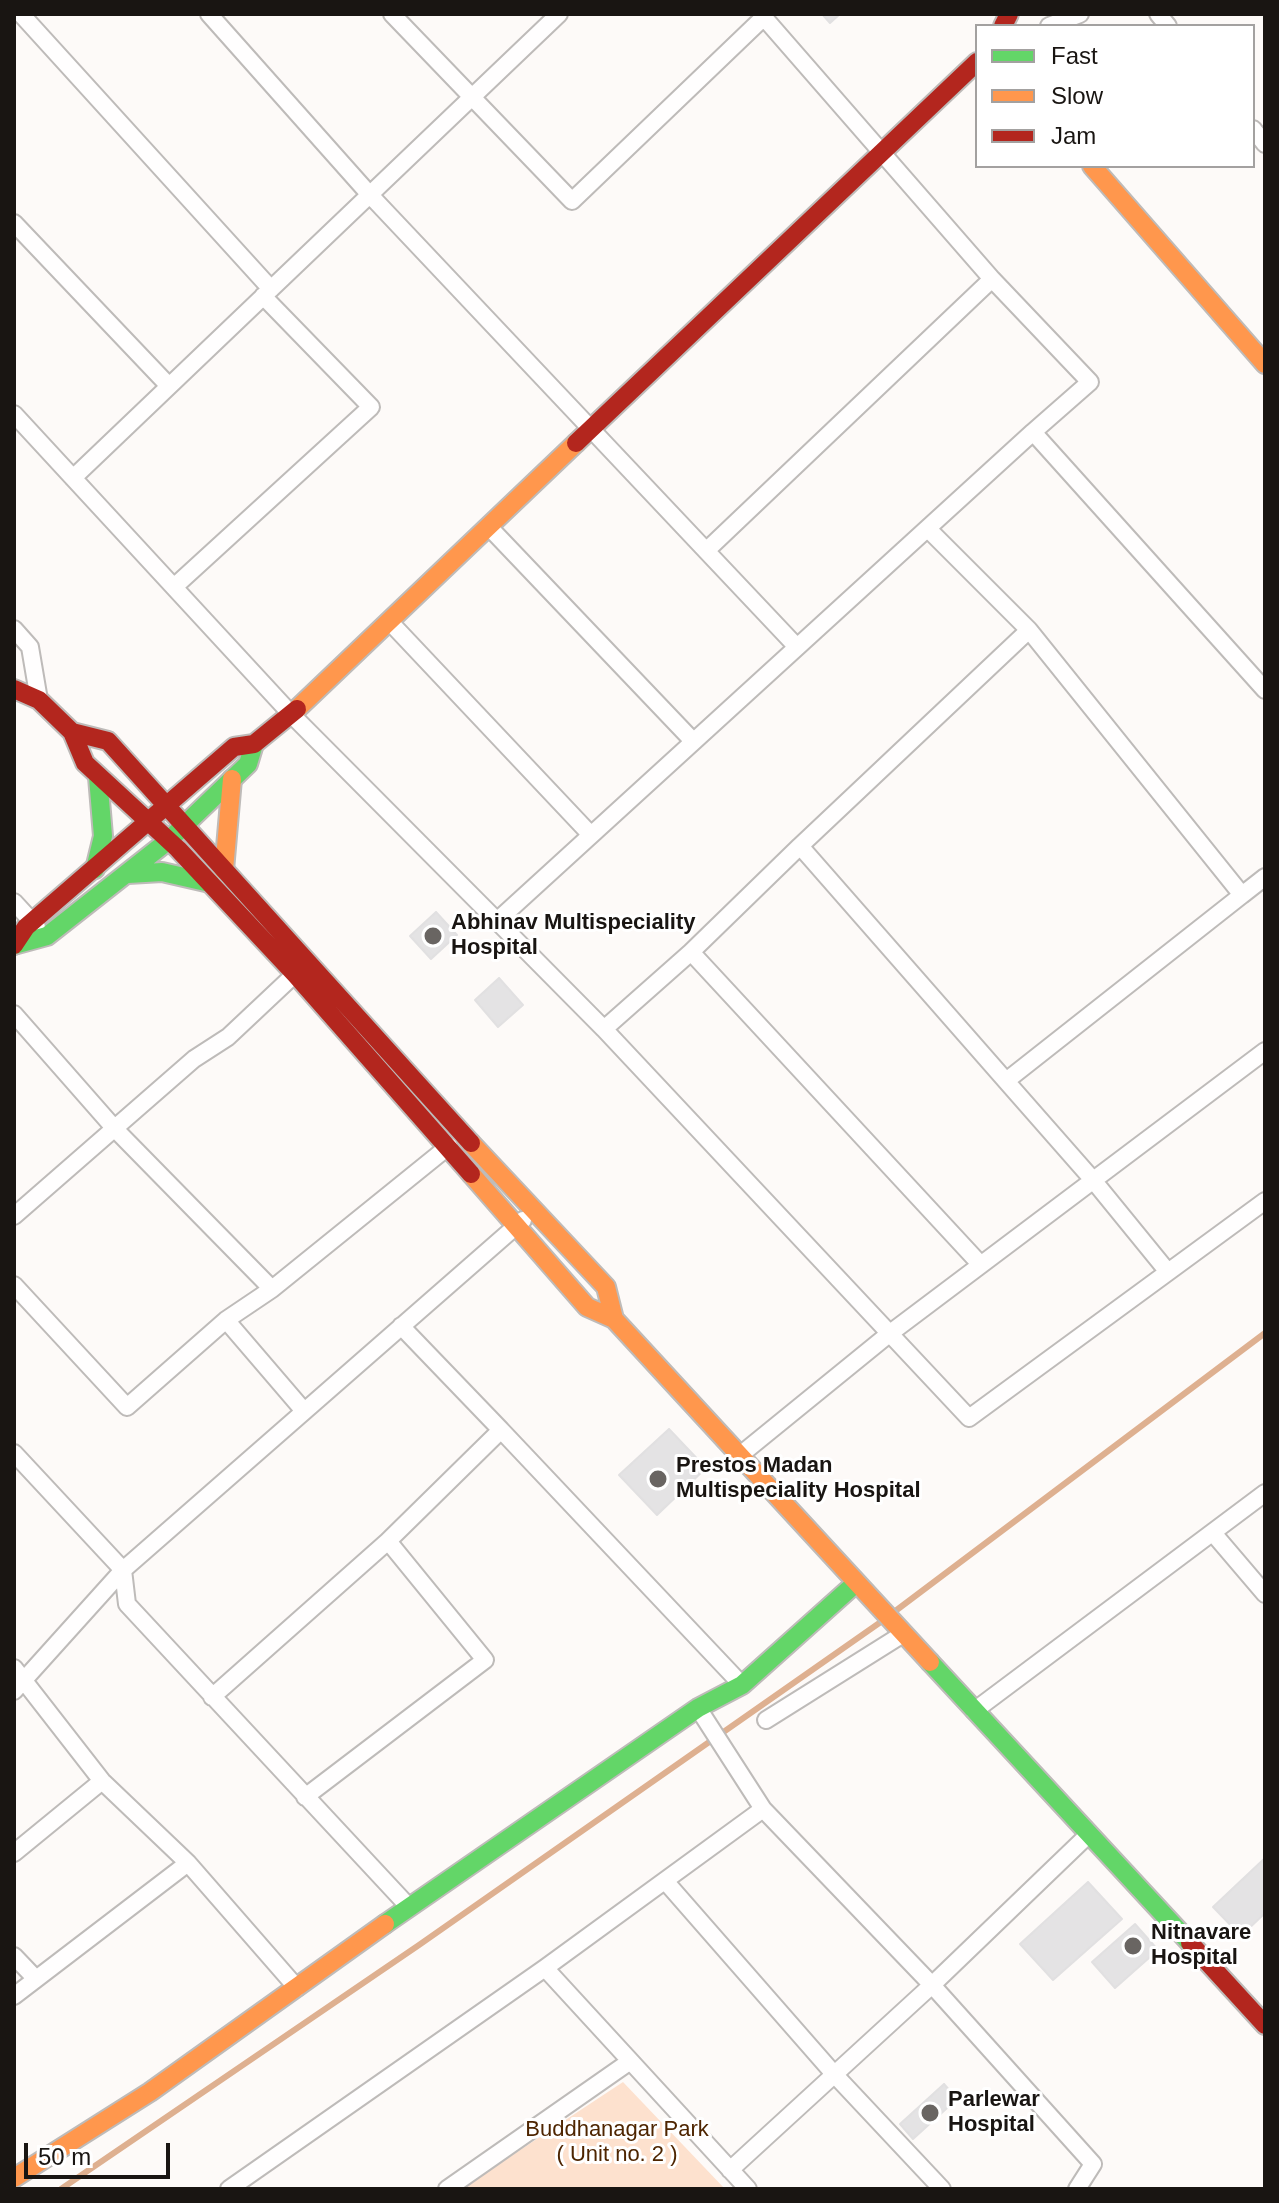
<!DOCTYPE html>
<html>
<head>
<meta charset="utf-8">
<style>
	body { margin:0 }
	#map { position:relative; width:1279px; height:2203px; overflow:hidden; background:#fdfaf8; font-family:Helvetica,sans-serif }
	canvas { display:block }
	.frame { position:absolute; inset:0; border:16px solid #191512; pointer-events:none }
	.legend { position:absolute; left:975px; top:24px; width:280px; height:144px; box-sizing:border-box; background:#fff; border:2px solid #a3a1a0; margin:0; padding:10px 14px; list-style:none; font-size:24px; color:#191512 }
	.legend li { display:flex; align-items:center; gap:16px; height:40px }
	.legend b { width:40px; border:2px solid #a3a1a0 }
	.scale { position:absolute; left:24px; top:2143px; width:146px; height:36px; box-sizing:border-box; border:4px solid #191512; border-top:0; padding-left:10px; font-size:24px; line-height:28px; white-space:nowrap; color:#191512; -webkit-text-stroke:6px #fff; paint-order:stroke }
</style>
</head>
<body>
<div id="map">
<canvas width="1279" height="2203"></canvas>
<div class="frame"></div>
<ul class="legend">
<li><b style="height:10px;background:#63d668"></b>Fast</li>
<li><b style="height:10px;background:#ff974d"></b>Slow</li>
<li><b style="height:10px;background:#b3261e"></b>Jam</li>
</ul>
<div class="scale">50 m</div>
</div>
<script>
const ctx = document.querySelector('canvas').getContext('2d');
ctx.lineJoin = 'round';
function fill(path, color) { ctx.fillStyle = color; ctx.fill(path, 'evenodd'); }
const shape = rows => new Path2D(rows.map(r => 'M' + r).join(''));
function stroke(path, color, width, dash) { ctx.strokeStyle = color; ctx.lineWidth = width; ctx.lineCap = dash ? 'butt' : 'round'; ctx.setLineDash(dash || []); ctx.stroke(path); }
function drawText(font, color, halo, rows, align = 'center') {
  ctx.font = font + ' Helvetica,sans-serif'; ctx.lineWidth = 6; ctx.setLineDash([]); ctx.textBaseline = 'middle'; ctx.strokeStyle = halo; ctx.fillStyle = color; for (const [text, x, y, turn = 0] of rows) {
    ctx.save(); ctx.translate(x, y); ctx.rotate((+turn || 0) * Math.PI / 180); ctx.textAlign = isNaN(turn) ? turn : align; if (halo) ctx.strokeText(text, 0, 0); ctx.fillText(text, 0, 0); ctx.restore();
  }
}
fill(shape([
	[623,2082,725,2189,461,2189]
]), '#fde1ce');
stroke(shape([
	[894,1612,1265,1333],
	[61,2189,419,1945,885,1619]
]), '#deb090', 6);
const building = shape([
	[822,14,840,14,830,23,822,14],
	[436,912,457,935,431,959,410,936,436,912],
	[499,978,523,1005,498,1027,475,1000,499,978],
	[669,1429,706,1468,657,1515,619,1475,669,1429],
	[1265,1858,1265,1913,1241,1936,1213,1907,1265,1858],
	[1088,1882,1122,1919,1053,1980,1020,1944,1088,1882],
	[1135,1924,1158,1950,1115,1988,1092,1962,1135,1924],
	[944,2084,957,2099,913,2139,900,2124,944,2084]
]);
fill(building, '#e4e3e4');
stroke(building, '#e1e0e1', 2);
const street = shape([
	[21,14,271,289],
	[209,14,370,195,797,647],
	[392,14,572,201,764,17],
	[761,14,992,279],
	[1158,14,1168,26],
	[1049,26,1080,14],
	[1253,129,1265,144],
	[14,223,169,386],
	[14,414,291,714,497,921],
	[73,478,559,14],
	[489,527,693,741],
	[928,529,1029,630],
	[707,550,992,279,1090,382,1033,432],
	[174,587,371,407,263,296],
	[389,621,591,835],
	[14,629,30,647,39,700],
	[1265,690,1033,432,497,921,604,1029,969,1418,1265,1201],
	[800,846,691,952,981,1265],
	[1242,895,1265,877],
	[14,902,37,927],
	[14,1014,115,1129,272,1289],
	[604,1029,691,952],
	[1006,1081,1242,895,1029,630,800,846,1006,1081,1093,1180,1168,1272],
	[14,1216,194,1059,228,1037,295,974],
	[14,1285,127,1407,226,1320,272,1289,449,1146],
	[226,1320,304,1411],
	[401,1326,501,1430],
	[14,1453,123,1570,523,1220],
	[739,1456,889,1334,1265,1051],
	[1213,1533,1265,1594],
	[388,1541,501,1430,742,1685],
	[123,1570,127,1604,409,1907],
	[14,1668,102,1781,188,1863,297,1988],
	[14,1691,123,1570],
	[212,1697,388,1541,485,1660,305,1797],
	[698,1708,763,1809,932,1985,1093,2164,1077,2189],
	[974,1711,1265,1493],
	[766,1720,903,1634],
	[14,1853,102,1781],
	[666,1882,834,2074,942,2189],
	[14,1956,36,1979],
	[545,1968,748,2189],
	[14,1996,188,1863],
	[730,2170,932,1985,1088,1835],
	[229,2189,545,1968,763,1809],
	[447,2189,629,2062]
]);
const fast = shape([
	[95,869,103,836,98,777],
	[128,874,162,872,210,883],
	[14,945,47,936,169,840,248,764,254,744],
	[930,1662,1190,1943],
	[385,1924,698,1708,742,1685,856,1583]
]);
const slow = shape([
	[1092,166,1265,364],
	[297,709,576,443],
	[224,870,232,779],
	[471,1143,606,1287,614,1319],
	[471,1174,587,1307,614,1319,930,1662],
	[14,2178,150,2092,385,1924]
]);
const jam = shape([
	[1003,26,1009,14],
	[576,443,977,62],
	[14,689,39,700,72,732,85,763,178,849,295,974,471,1174],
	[72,732,108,741,471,1143],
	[14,945,26,927,234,747,254,744,297,709],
	[1190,1943,1265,2025]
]);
stroke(street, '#bebbb9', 20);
stroke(fast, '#bebbb9', 22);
stroke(slow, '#bebbb9', 22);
stroke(jam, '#bebbb9', 22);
stroke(street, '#fffefe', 16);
stroke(fast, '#63d668', 18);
stroke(slow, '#ff974d', 18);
stroke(jam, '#b3261e', 18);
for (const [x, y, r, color] of [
	[433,936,10,"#696562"],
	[658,1479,10,"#696562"],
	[1133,1946,10,"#696562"],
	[930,2113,10,"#696562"]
]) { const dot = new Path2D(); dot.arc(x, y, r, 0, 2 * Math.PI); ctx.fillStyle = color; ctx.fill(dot); stroke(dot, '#fff', 3); }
drawText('bold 22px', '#191512', '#fff', [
	["Abhinav Multispeciality",451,923],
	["Hospital",451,948],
	["Prestos Madan",676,1466],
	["Multispeciality Hospital",676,1491],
	["Nitnavare",1151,1933],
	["Hospital",1151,1958],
	["Parlewar",948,2100],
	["Hospital",948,2125]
], 'left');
drawText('22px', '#4e2500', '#fff', [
	["Buddhanagar Park",617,2130],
	["( Unit no. 2 )",617,2155]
]);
</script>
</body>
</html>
